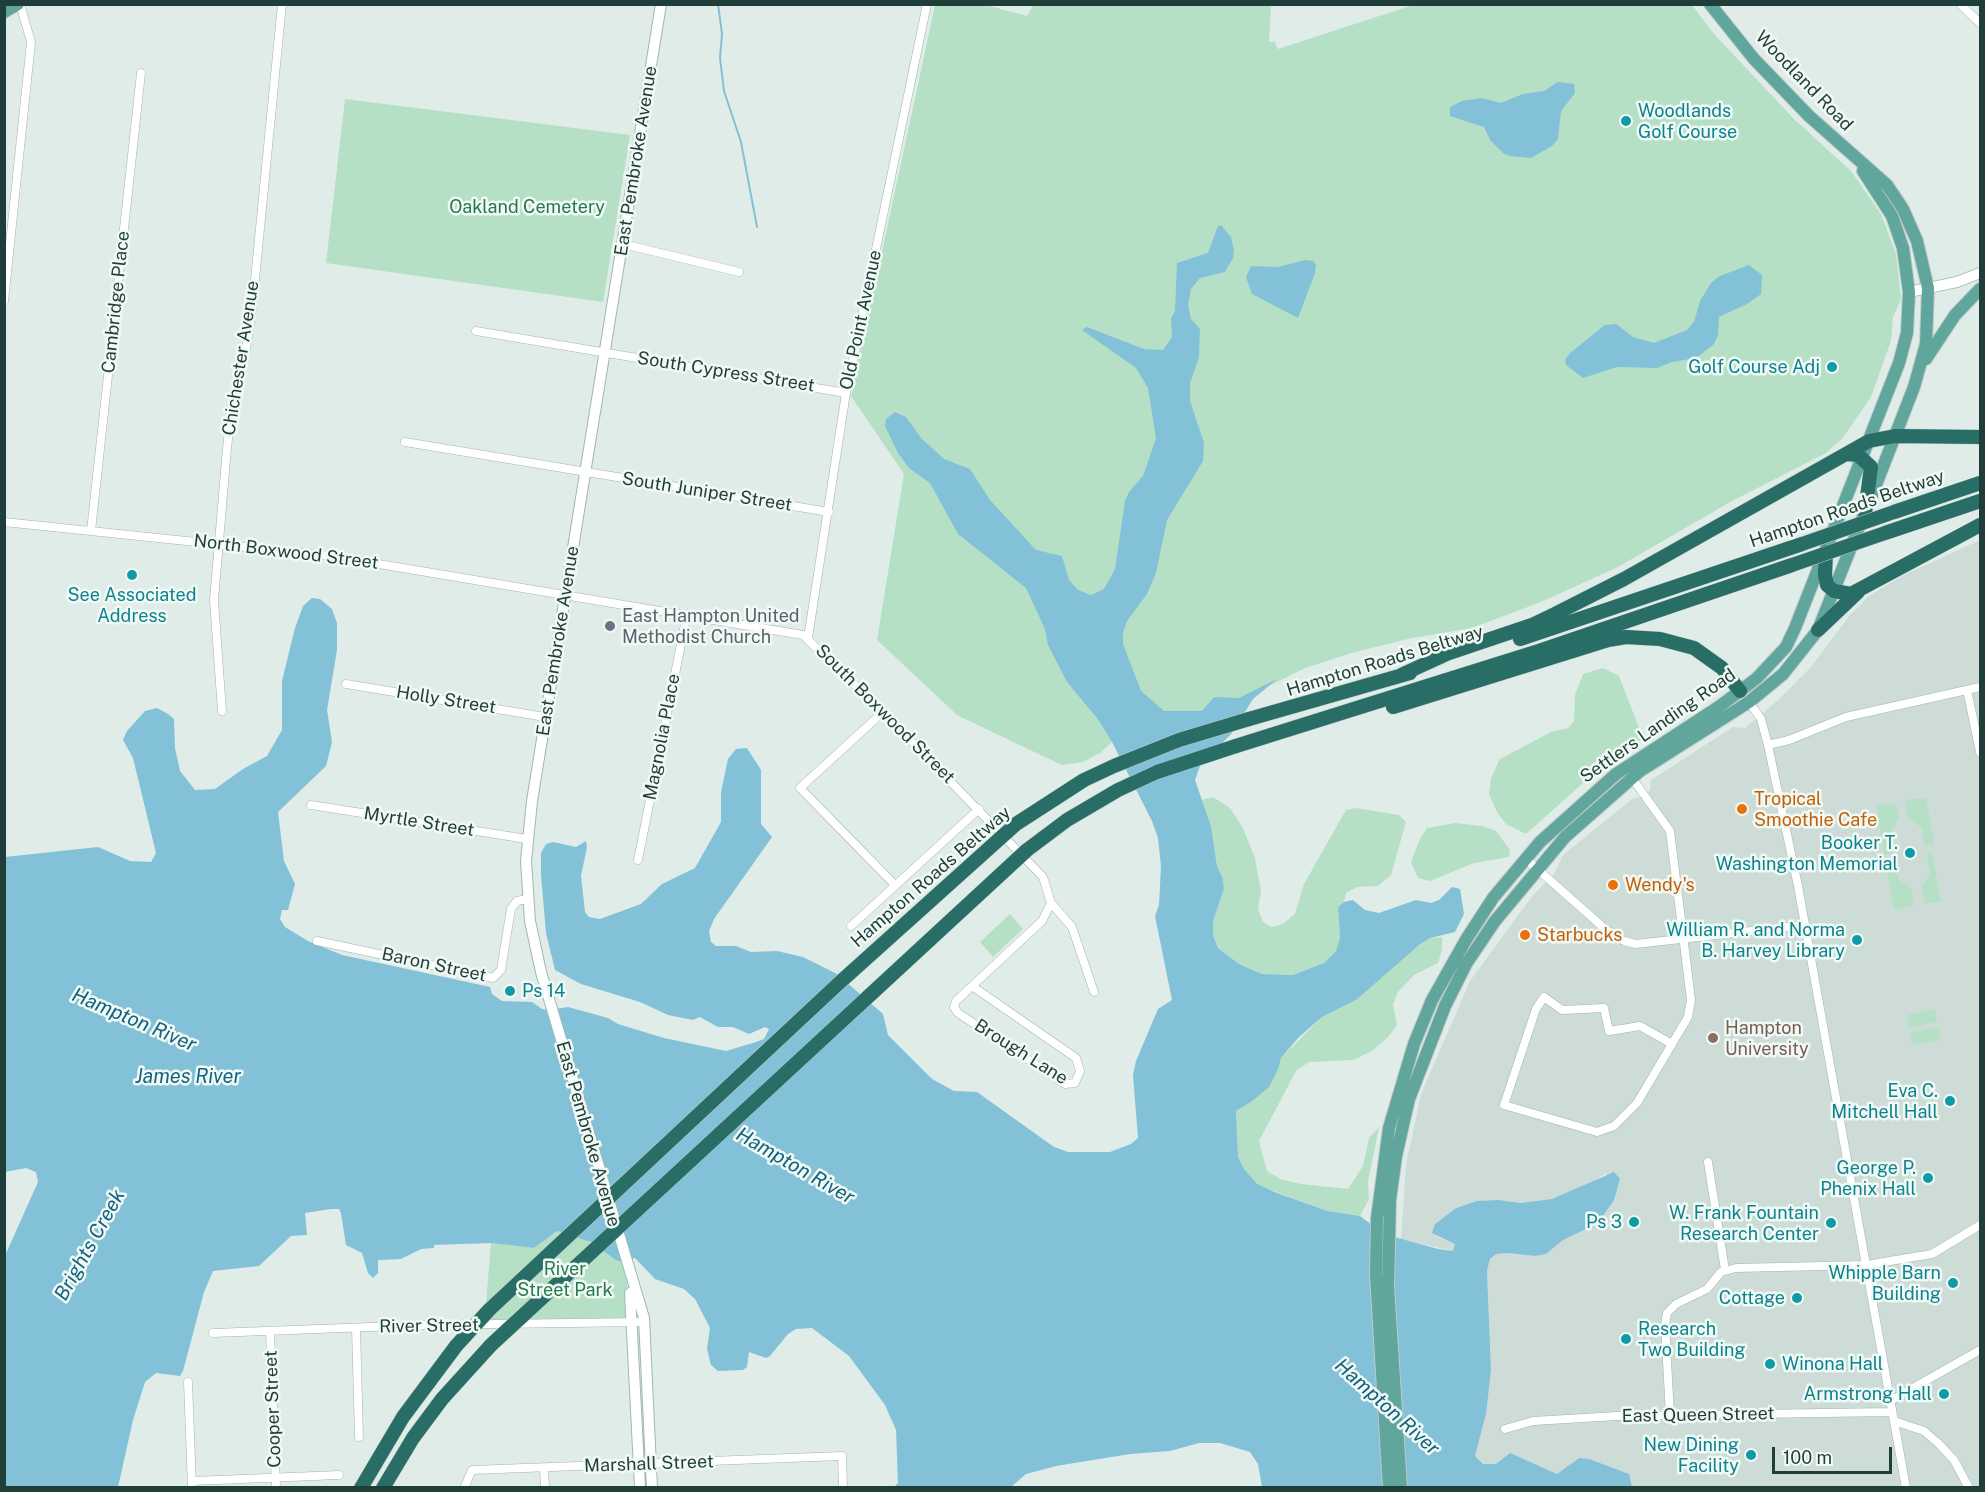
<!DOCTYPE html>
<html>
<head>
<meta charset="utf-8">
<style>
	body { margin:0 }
	#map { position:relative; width:1985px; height:1492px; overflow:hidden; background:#e0ece8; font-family:"Public Sans",sans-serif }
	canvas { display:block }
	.frame { position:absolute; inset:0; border:6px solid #1f3e39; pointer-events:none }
	.scale { position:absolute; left:1772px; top:1447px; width:120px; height:27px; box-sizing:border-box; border:3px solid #1f3e39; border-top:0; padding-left:8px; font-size:18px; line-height:21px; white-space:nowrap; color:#1f3e39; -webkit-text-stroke:4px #f1f9f5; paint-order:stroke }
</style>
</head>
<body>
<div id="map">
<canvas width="1985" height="1492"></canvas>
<div class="frame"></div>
<div class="scale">100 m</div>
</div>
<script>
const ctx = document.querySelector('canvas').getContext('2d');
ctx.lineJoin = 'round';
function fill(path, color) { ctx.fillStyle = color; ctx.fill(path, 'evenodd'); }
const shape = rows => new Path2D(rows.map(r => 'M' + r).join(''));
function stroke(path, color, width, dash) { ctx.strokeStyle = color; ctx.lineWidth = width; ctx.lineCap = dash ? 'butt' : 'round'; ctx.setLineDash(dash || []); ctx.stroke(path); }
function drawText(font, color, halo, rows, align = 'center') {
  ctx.font = font + ' "Public Sans",sans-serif'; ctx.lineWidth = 5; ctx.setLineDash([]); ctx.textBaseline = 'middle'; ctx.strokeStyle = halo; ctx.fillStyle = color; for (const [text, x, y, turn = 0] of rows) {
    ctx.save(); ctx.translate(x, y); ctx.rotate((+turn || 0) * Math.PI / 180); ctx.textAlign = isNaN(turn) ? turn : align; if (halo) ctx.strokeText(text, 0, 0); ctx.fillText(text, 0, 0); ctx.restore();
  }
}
fill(shape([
	[1980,540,1980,1487,1632,1488,1629,1474,1579,1458,1557,1474,1510,1454,1496,1464,1483,1464,1475,1456,1486,1414,1491,1371,1487,1271,1490,1259,1496,1254,1508,1253,1535,1256,1546,1254,1563,1240,1586,1229,1607,1173,1581,1188,1552,1199,1520,1203,1499,1200,1477,1201,1456,1208,1435,1224,1438,1237,1456,1244,1453,1251,1401,1239,1406,1165,1421,1094,1470,981,1533,895,1554,874,1563,855,1632,799,1640,797,1650,790,1651,780,1733,727,1745,728,1777,701,1811,667,1850,615,1869,596,1902,576]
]), '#cedcd7');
fill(shape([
	[1034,4,1271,5,1269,42,1274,41,1278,49,1413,5,1692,5,1715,35,1794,119,1851,171,1881,214,1896,254,1901,299,1893,317,1891,341,1871,397,1842,439,1826,453,1732,501,1618,567,1541,602,1472,628,1412,638,1355,652,1305,668,1247,697,1202,711,1164,711,1099,721,1112,742,1100,753,1083,762,1062,765,1013,742,957,715,877,640,904,474,851,396,935,5,986,5,1027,16],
	[345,99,630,135,603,302,326,263],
	[1603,668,1619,676,1643,738,1591,776,1526,834,1506,824,1497,812,1489,794,1491,778,1500,759,1551,732,1568,728,1574,721,1575,695,1583,674],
	[1213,797,1230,808,1243,828,1255,858,1261,891,1258,909,1263,922,1271,927,1283,924,1295,914,1304,884,1346,810,1356,808,1399,815,1406,822,1391,875,1378,886,1357,887,1346,893,1344,902,1338,907,1340,939,1336,951,1324,963,1293,975,1262,974,1239,964,1218,948,1213,935,1213,921,1224,889,1223,879,1217,866,1211,826,1202,800],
	[1926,797,1934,844,1925,846,1922,828,1908,818,1905,804,1907,800],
	[1893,803,1897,805,1899,819,1890,833,1893,853,1884,855,1876,806],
	[1455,823,1482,826,1496,831,1510,850,1509,857,1474,863,1430,881,1418,878,1411,862,1420,839,1427,828],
	[1932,852,1941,901,1925,904,1921,887,1930,874,1927,853],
	[1894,859,1898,879,1912,888,1913,906,1894,910,1885,860],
	[1010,914,1023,929,993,957,980,942],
	[1442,937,1442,949,1438,963,1414,975,1398,992,1393,1004,1397,1025,1389,1036,1373,1050,1354,1060,1309,1062,1296,1071,1259,1141,1267,1171,1280,1179,1301,1184,1348,1189,1363,1166,1369,1138,1379,1127,1368,1182,1369,1199,1360,1216,1328,1211,1257,1185,1244,1169,1238,1155,1236,1111,1251,1102,1279,1067,1281,1058,1322,1017,1356,1000,1402,957,1430,938],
	[1935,1009,1937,1022,1909,1028,1907,1015],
	[1939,1027,1941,1040,1913,1045,1910,1033],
	[557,1231,584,1239,623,1262,634,1322,484,1327,491,1243,534,1248]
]), '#b6e0c6');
fill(shape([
	[1558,82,1574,84,1575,93,1561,111,1558,139,1552,146,1531,158,1510,156,1503,153,1490,140,1484,127,1450,116,1450,107,1462,101,1482,98,1501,103,1523,94,1544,91],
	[1221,225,1231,237,1234,250,1233,258,1225,272,1200,278,1191,289,1188,305,1191,319,1200,329,1199,357,1190,383,1190,401,1204,443,1203,461,1167,520,1156,573,1147,594,1127,621,1123,632,1123,644,1141,691,1164,711,1202,711,1214,697,1239,698,1277,679,1253,699,1232,733,1200,766,1195,780,1211,826,1217,866,1223,879,1224,889,1213,921,1213,935,1218,948,1239,964,1262,974,1293,975,1324,963,1336,951,1340,938,1338,907,1344,902,1353,900,1365,910,1379,913,1416,900,1431,903,1439,900,1452,887,1460,889,1464,914,1455,932,1430,938,1419,945,1356,1000,1322,1017,1298,1038,1281,1058,1279,1067,1269,1087,1251,1102,1236,1111,1238,1156,1244,1169,1257,1184,1277,1193,1328,1211,1360,1216,1384,1234,1438,1249,1453,1251,1455,1244,1432,1233,1435,1224,1456,1208,1477,1201,1499,1200,1520,1203,1552,1199,1614,1172,1620,1179,1614,1200,1603,1216,1586,1229,1563,1240,1546,1254,1535,1256,1508,1253,1496,1254,1490,1259,1487,1271,1491,1371,1486,1414,1475,1456,1483,1464,1496,1464,1510,1453,1557,1474,1579,1458,1589,1459,1629,1474,1632,1487,1262,1487,1258,1464,1250,1452,1220,1443,1199,1443,1170,1451,1130,1454,1056,1466,1026,1474,1011,1487,894,1487,898,1483,896,1430,885,1405,849,1356,812,1328,796,1329,788,1334,770,1356,766,1358,749,1352,747,1367,743,1370,718,1371,711,1365,707,1349,710,1328,695,1299,684,1289,655,1279,635,1258,623,1262,616,1260,591,1242,557,1231,534,1248,491,1243,434,1245,434,1248,421,1249,401,1259,378,1260,378,1273,373,1278,368,1273,362,1253,346,1245,341,1213,339,1209,331,1209,305,1213,307,1235,291,1236,259,1266,213,1271,204,1292,183,1371,180,1376,156,1373,145,1382,133,1420,118,1487,5,1487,4,1258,38,1182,36,1172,26,1168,5,1172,5,857,98,847,130,861,151,862,156,853,133,758,123,740,127,731,145,711,157,708,168,714,174,719,175,748,180,771,195,790,215,789,243,769,267,756,282,730,282,681,295,628,303,606,312,598,320,599,332,609,337,623,337,650,327,710,332,742,326,766,278,812,284,861,295,884,288,910,282,910,280,919,285,927,308,941,342,955,490,987,492,994,502,1001,532,1002,542,1009,550,1010,568,1007,608,1018,618,1024,664,1038,726,1051,756,1042,764,1039,769,1029,765,1027,749,1034,733,1027,718,1027,700,1017,693,1020,668,1015,640,1002,581,984,555,970,546,933,541,875,541,853,546,844,553,842,576,847,586,841,587,847,581,876,585,912,589,917,600,919,641,904,662,884,695,868,721,822,721,792,728,759,736,749,747,748,761,770,761,824,772,837,714,919,709,931,711,942,716,946,736,946,751,952,777,951,803,957,837,974,883,1014,888,1035,932,1079,954,1091,977,1092,1054,1147,1068,1152,1110,1152,1131,1144,1138,1138,1133,1075,1136,1061,1158,1009,1172,1000,1155,916,1159,905,1161,866,1158,838,1152,821,1112,742,1097,718,1067,682,1048,645,1045,629,1026,588,958,534,930,483,909,468,898,453,885,426,886,419,895,412,906,417,921,438,944,459,970,469,990,500,1036,550,1062,556,1069,580,1078,590,1091,595,1104,589,1115,569,1125,501,1129,492,1143,476,1156,438,1148,388,1136,368,1082,330,1087,327,1144,349,1163,350,1172,337,1171,318,1175,311,1177,263,1208,253,1218,226],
	[1306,260,1313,261,1316,265,1315,273,1298,318,1252,294,1246,277,1251,266,1278,267],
	[1749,265,1762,275,1761,294,1747,304,1719,317,1718,335,1714,344,1696,358,1672,362,1657,368,1617,367,1583,378,1566,365,1565,360,1570,353,1605,325,1616,324,1633,337,1654,343,1687,330,1694,322,1700,301,1711,283,1720,276]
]), '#82c1d7');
stroke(shape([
	[718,4,722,34,720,58,724,91,741,142,757,227]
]), '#82c1d7', 2);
const street = shape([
	[1960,4,1980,23],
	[623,244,739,272],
	[4,301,31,42,20,4],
	[476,331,846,393],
	[405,442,829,512],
	[4,522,331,556,803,635,883,712,1043,877,1051,903,1072,927,1094,992],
	[91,531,141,73],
	[808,638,846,393,927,4],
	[346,684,545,717],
	[1967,690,1980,752],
	[1749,702,1761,719,1768,745,1798,886,1906,1488],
	[222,711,214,600,227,448,232,406,246,349,252,310,282,4],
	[883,712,800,788,895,885],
	[1768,745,1789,740,1846,717,1980,687],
	[1632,778,1670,831,1691,1000,1688,1017,1672,1044,1637,1103,1614,1126,1597,1132,1504,1105,1536,1009,1544,997,1562,1010,1604,1008,1609,1031,1640,1026,1672,1044],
	[311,805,527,839],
	[1526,859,1604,928,1624,941,1636,944,1805,925],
	[638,860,687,614],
	[851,926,979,809],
	[317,941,493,978,501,970,511,909,517,901,527,899],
	[972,986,1076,1058,1080,1071,1075,1083,1065,1084,958,1013,954,1007,956,1001,1042,921,1051,903],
	[1708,1162,1725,1270],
	[356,1328,359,1437],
	[270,1331,276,1488],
	[213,1333,422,1325,645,1322],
	[188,1382,192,1488],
	[1890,1401,1980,1350],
	[1670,1415,1665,1325,1667,1313,1676,1304,1707,1289,1721,1272,1736,1268,1867,1265,1890,1261,1932,1254,1980,1225],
	[1894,1421,1924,1431,1938,1443,1954,1460,1969,1488],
	[1505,1429,1533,1421,1617,1416,1892,1412],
	[544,1468,545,1488],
	[192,1481,339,1475],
	[464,1488,472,1470,842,1456,843,1488]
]);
const secondary = shape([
	[1909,292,1957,282,1980,273],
	[630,1293,640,1488],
	[652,1488,644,1318,541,972,530,921,526,861,532,801,661,4]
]);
const primary = shape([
	[1710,4,1754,59,1809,116,1887,185,1903,209,1917,241,1928,288,1926,344,1914,387,1870,500],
	[4,12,18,4],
	[1926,359,1955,315,1980,289],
	[1389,1488,1376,1275,1377,1218,1389,1128,1414,1044,1432,1000,1467,938,1493,898,1540,842,1616,774,1720,706,1757,678,1786,647,1795,628,1899,363,1907,333,1909,292,1903,248,1892,216,1863,171],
	[1401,1488,1388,1287,1390,1200,1396,1156,1409,1099,1445,1006,1466,964,1495,921,1565,837,1640,771,1749,702,1783,674,1818,630,1863,517]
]);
const highway = shape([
	[1846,454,1858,455,1871,467,1865,513],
	[1894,512,1980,483],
	[1885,533,1980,501],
	[1826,552,1825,575,1827,585,1834,591,1851,594,1980,525],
	[1818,630,1858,592],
	[1520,639,1802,544],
	[1401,675,1449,653,1532,625,1555,614,1624,579,1869,441,1895,436,1980,437],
	[1393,707,1608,640,1626,637,1660,639,1694,648,1722,668,1740,691],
	[1249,719,1410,673],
	[1236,746,1539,651,1792,565],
	[361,1488,403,1417,456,1346],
	[383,1488,413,1438,442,1399,491,1345]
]);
stroke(street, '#a2b4b0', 9);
stroke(secondary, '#9db9b2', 12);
stroke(primary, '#c0c9c8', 14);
stroke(highway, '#c0c9c8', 15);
stroke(street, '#fff', 8);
stroke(secondary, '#fff', 10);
stroke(primary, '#60a69c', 12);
stroke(highway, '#286d66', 14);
const highwayBridge = shape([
	[1802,544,1894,512],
	[1792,565,1885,533],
	[491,1345,1027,850,1067,820,1118,790,1157,772,1236,746],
	[456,1346,489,1310,838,984,1016,824,1084,780,1114,766,1179,740,1249,719]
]);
stroke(highwayBridge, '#c0c9c8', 15, []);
stroke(highwayBridge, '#286d66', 14);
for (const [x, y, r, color] of [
	[1626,121,6,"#0f9aa8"],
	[1832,367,6,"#0f9aa8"],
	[132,575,6,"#0f9aa8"],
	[610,626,6,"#6b7280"],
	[1742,809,6,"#e8710a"],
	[1910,853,6,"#0f9aa8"],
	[1613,885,6,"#e8710a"],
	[1525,935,6,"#e8710a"],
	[1857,940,6,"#0f9aa8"],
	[510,991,6,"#0f9aa8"],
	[1713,1038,6,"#8d6e63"],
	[1950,1101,6,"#0f9aa8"],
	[1928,1178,6,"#0f9aa8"],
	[1634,1222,6,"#0f9aa8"],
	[1831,1223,6,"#0f9aa8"],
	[1953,1283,6,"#0f9aa8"],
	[1797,1298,6,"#0f9aa8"],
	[1626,1339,6,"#0f9aa8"],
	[1770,1364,6,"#0f9aa8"],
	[1944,1394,6,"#0f9aa8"],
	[1751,1455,6,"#0f9aa8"]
]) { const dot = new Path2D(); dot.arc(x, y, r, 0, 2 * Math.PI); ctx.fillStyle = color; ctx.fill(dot); stroke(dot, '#f1f9f5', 2); }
drawText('18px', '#1f3e39', '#f1f9f5', [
	["Woodland Road",1804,81,46],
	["East Pembroke Avenue",636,161,-81],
	["Cambridge Place",116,302,-84],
	["Old Point Avenue",861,320,-78],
	["Chichester Avenue",241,358,-81],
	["South Cypress Street",726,372,9],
	["South Juniper Street",707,492,9],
	["Hampton Roads Beltway",1847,509,-19],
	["North Boxwood Street",286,552,7],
	["East Pembroke Avenue",558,641,-81],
	["Hampton Roads Beltway",1385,661,-17],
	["Holly Street",446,700,9],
	["South Boxwood Street",885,714,45],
	["Settlers Landing Road",1658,726,-35],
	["Magnolia Place",662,737,-79],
	["Myrtle Street",419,822,9],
	["Hampton Roads Beltway",931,877,-41],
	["Baron Street",434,965,12],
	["Brough Lane",1021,1052,32],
	["East Pembroke Avenue",588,1134,74],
	["River Street",429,1326,-1],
	["Cooper Street",273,1409,-92],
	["East Queen Street",1698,1415,-1],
	["Marshall Street",649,1464,-2]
]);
drawText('18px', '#0d838f', '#f1f9f5', [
	["Woodlands",1638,111,"left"],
	["Golf Course",1638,132,"left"],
	["Golf Course Adj",1820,367],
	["See Associated",132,595,"center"],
	["Address",132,616,"center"],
	["Booker T.",1898,843],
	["Washington Memorial",1898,864],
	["William R. and Norma",1845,930],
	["B. Harvey Library",1845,951],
	["Ps 14",522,991,"left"],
	["Eva C.",1938,1091],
	["Mitchell Hall",1938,1112],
	["George P.",1916,1168],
	["Phenix Hall",1916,1189],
	["W. Frank Fountain",1819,1213],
	["Research Center",1819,1234],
	["Ps 3",1622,1222],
	["Whipple Barn",1941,1273],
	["Building",1941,1294],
	["Cottage",1785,1298],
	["Research",1638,1329,"left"],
	["Two Building",1638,1350,"left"],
	["Winona Hall",1782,1364,"left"],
	["Armstrong Hall",1932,1394],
	["New Dining",1739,1445],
	["Facility",1739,1466]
], 'right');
drawText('18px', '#25794f', '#f1f9f5', [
	["Oakland Cemetery",527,207],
	["River",565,1269],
	["Street Park",565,1290]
]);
drawText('18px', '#5b616d', '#f1f9f5', [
	["East Hampton United",622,616],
	["Methodist Church",622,637]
], 'left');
drawText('18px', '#c56008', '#f1f9f5', [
	["Tropical",1754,799],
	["Smoothie Cafe",1754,820],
	["Wendy's",1625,885],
	["Starbucks",1537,935]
], 'left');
drawText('18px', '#785e54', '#f1f9f5', [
	["Hampton",1725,1028],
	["University",1725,1049]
], 'left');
drawText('italic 20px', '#136280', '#f1f9f5', [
	["Hampton River",134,1020,23],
	["James River",188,1077],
	["Hampton River",795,1166,30],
	["Brights Creek",90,1245,-61],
	["Hampton River",1387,1407,42]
]);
</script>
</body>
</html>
